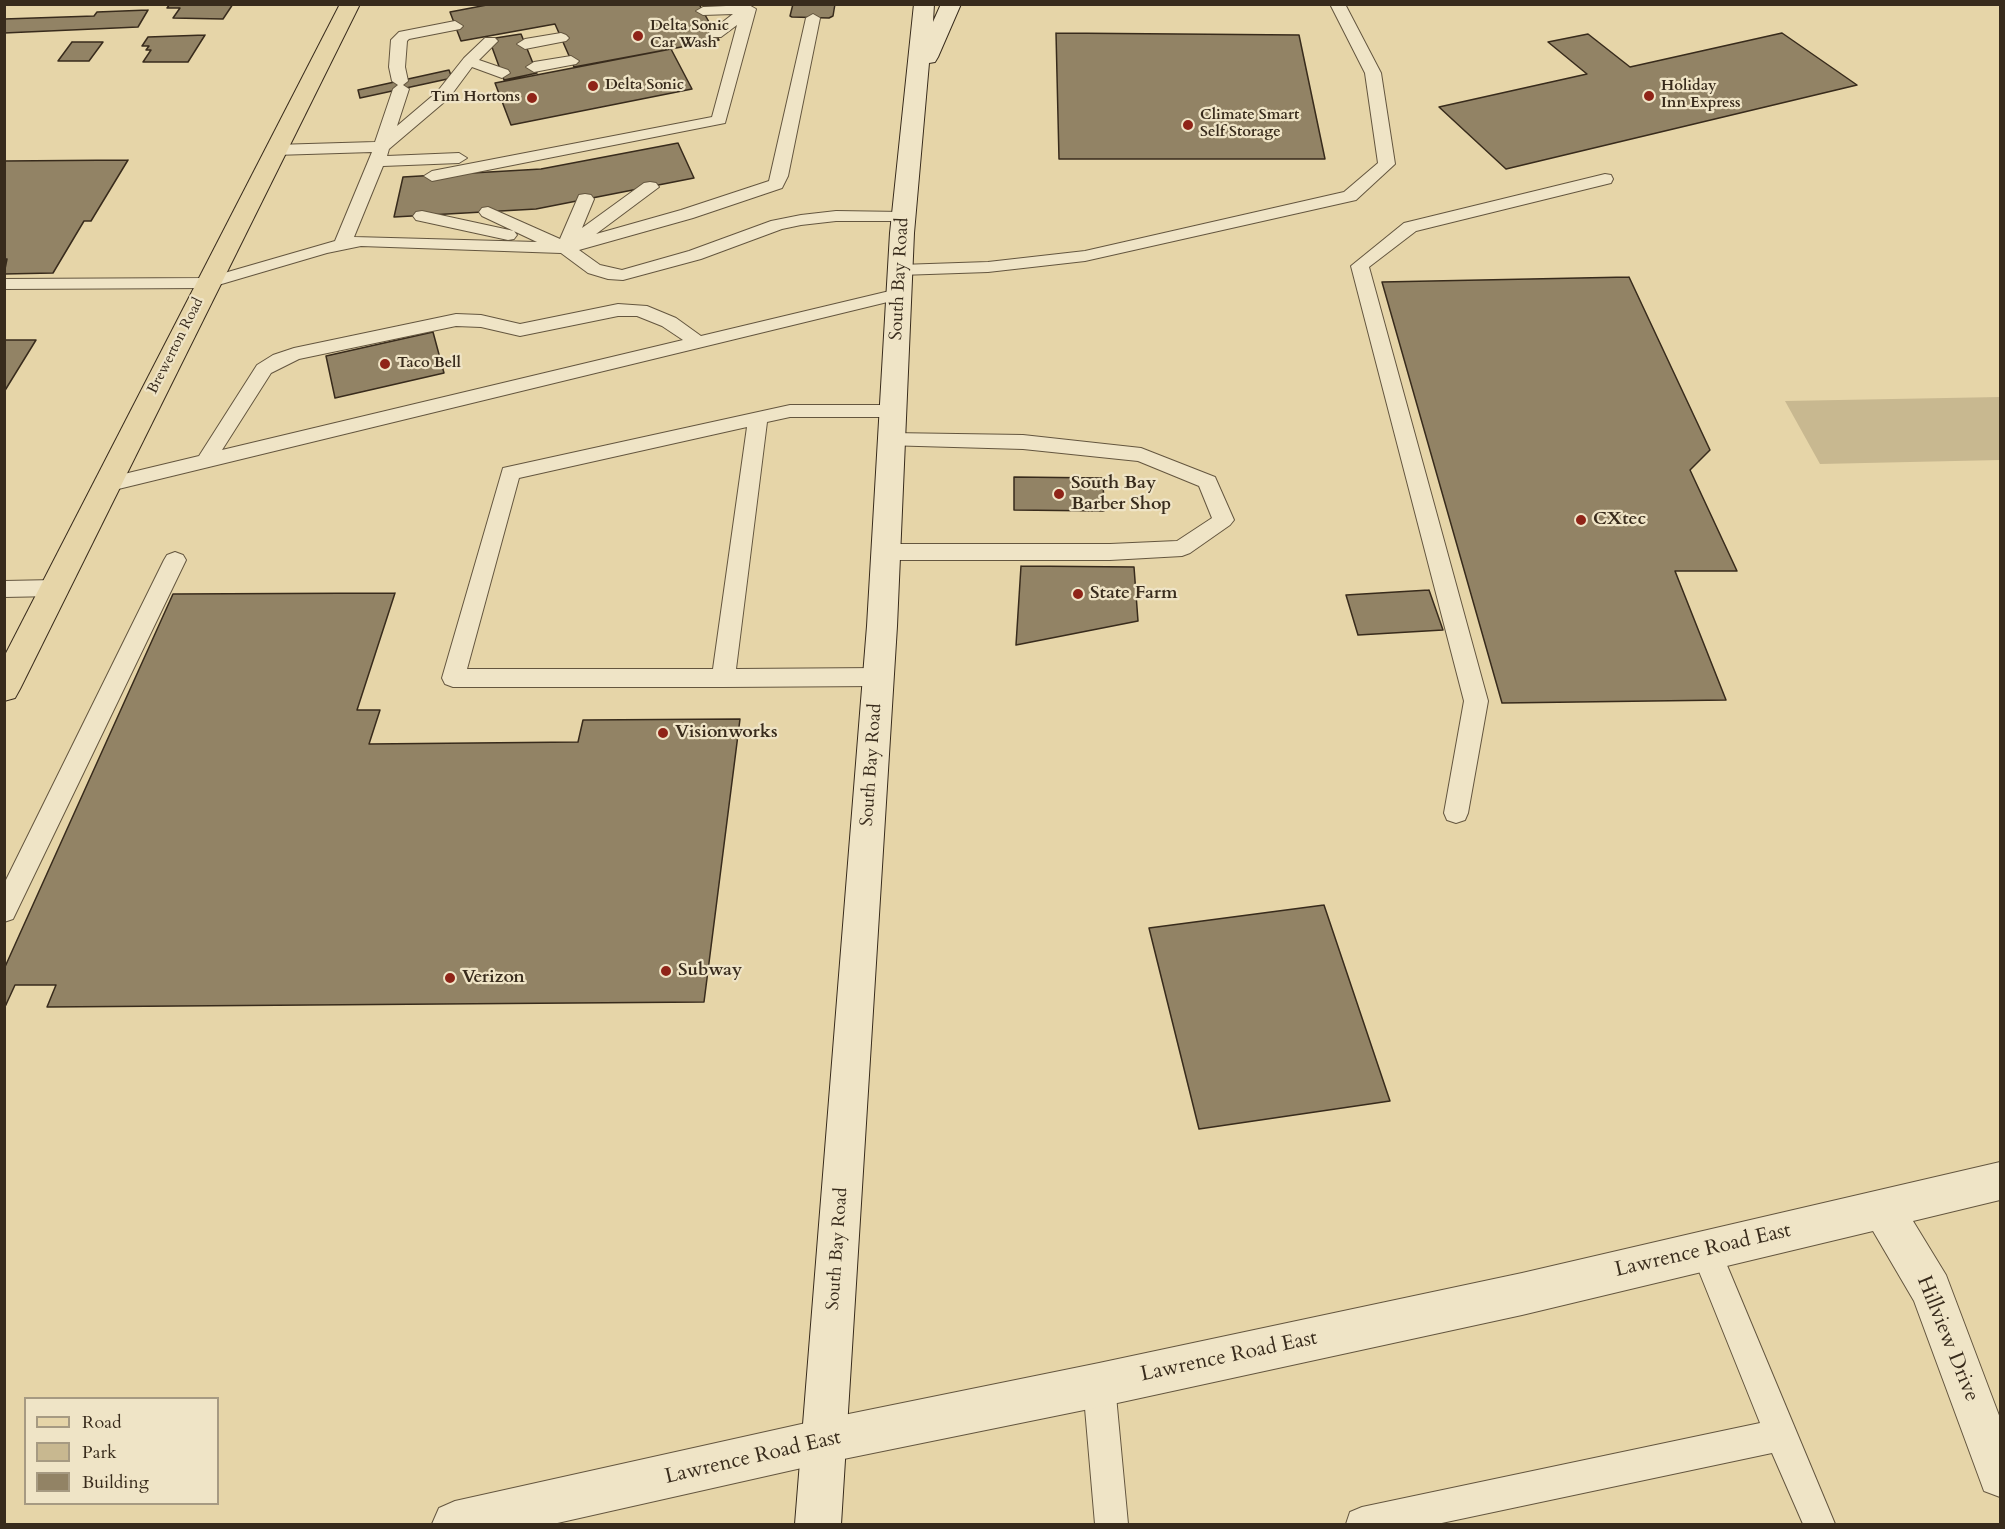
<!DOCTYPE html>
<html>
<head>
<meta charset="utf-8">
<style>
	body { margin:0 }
	#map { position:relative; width:2005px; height:1529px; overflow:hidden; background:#e6d5a8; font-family:Cardo,serif }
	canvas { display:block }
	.frame { position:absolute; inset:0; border:6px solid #382b1c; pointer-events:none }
	.legend { position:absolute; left:24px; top:1397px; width:195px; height:108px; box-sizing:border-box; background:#efe4c6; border:2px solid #a69a82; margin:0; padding:8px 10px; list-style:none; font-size:18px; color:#382b1c }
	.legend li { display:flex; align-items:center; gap:12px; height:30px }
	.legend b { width:30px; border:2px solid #a69a82 }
</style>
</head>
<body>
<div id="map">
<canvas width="2005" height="1529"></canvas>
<div class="frame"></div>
<ul class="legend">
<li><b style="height:8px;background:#e6d5a8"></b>Road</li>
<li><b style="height:16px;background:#c8b890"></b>Park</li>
<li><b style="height:16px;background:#928365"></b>Building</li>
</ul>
</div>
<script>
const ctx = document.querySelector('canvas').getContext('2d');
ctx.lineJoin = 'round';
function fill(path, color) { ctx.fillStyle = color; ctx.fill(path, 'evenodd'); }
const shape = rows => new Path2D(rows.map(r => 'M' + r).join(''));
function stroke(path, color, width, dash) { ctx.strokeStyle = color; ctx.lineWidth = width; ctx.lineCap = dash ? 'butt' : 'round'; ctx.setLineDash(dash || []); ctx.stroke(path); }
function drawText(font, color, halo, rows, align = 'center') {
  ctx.font = font + ' Cardo,serif'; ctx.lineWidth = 4.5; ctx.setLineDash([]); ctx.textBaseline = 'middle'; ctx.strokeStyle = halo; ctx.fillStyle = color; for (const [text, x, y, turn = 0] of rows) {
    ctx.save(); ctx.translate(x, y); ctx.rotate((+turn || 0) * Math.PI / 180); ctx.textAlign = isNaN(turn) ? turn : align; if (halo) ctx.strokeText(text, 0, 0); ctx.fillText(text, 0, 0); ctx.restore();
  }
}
fill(shape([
	[2000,397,2000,460,1820,464,1785,401]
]), '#c8b890');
const building = shape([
	[170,4,233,4,223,19,173,18,180,8,167,8,170,4],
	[492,4,699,4,719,40,574,67,555,24,461,41,450,12,492,4],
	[793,4,835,4,833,16,829,18,792,17,790,16,793,4],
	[148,10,138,27,4,33,4,19,94,16,97,12,148,10],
	[1056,33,1299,35,1325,159,1059,159,1056,33],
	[1782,33,1857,85,1506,169,1439,107,1587,74,1548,42,1588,34,1630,67,1782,33],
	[521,34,537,73,504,80,489,39,521,34],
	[205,35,188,62,143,62,151,50,146,50,149,46,142,46,148,37,205,35],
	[72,42,103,42,89,61,58,61,72,42],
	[671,49,692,89,511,125,495,83,671,49],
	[449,70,452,78,360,98,358,90,449,70],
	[678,143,694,178,536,209,394,217,403,177,541,169,678,143],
	[128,160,91,221,84,221,53,273,4,274,7,259,4,259,4,161,128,160],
	[1629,277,1710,450,1690,470,1737,571,1675,571,1726,700,1502,703,1382,282,1629,277],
	[433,332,444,373,335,398,326,356,433,332],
	[4,340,36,340,4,392,4,340],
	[1014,477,1103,478,1104,511,1014,510,1014,477],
	[1021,566,1134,567,1138,621,1016,645,1021,566],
	[1429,590,1443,630,1358,635,1346,595,1429,590],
	[395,593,357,710,380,710,369,744,578,742,583,720,740,719,704,1002,47,1007,56,985,15,985,4,1009,4,969,173,594,395,593],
	[1324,905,1390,1101,1199,1129,1149,928,1324,905]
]);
fill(building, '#928365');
stroke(building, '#382b1c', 1.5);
const service = shape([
	[1330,4,1345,4,1381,73,1395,164,1356,200,1085,261,988,272,900,275,894,274,891,270,894,266,900,265,988,262,1085,251,1344,192,1378,163,1365,73,1330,4],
	[749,5,756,9,725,123,432,181,424,176,432,171,712,117,737,25,721,37,711,37,708,34,711,31,733,14,703,15,696,11,703,7,749,5],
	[813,14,820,18,788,176,782,188,693,218,579,250,600,265,622,270,689,251,771,221,801,215,836,211,903,212,909,213,912,217,909,221,836,221,801,225,782,229,701,259,623,280,608,279,588,273,561,253,361,246,327,253,208,288,4,289,4,279,207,278,335,241,372,152,275,155,267,150,275,145,375,142,393,89,398,85,392,81,389,67,391,40,399,32,455,21,463,26,460,29,409,39,407,41,405,67,408,81,403,85,409,89,397,126,437,92,464,58,485,38,495,38,498,41,479,60,508,70,510,73,502,78,472,67,449,98,389,149,387,156,459,153,467,158,459,163,383,166,354,237,537,242,482,216,479,212,482,208,488,207,560,239,579,195,585,194,591,195,594,199,582,228,644,183,650,182,656,183,659,187,596,234,681,210,769,181,806,18,813,14],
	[561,33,566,35,569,38,566,41,525,49,517,44,525,39,561,33],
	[571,56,579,61,576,64,534,72,526,67,534,62,571,56],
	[1605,174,1611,175,1613,179,1611,183,1416,231,1369,267,1488,701,1468,813,1465,820,1456,823,1447,820,1444,813,1464,701,1351,266,1404,223,1605,174],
	[422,211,514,231,517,235,514,239,508,240,416,220,413,216,416,212,422,211],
	[898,289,904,290,907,294,904,298,106,492,99,490,96,485,99,480,199,456,257,365,273,355,294,348,456,314,481,315,520,324,618,304,647,306,676,318,701,336,898,289],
	[618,316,637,316,662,326,683,340,222,450,271,373,299,359,456,326,481,327,520,336,618,316],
	[790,405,893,405,900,406,903,411,900,416,893,417,790,417,767,422,736,669,879,668,887,671,890,677,887,683,879,686,723,687,453,687,445,684,442,678,503,468,790,405],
	[747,427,713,669,467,669,519,478,747,427],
	[891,433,1023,435,1141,448,1215,477,1234,520,1230,525,1190,553,1182,556,1110,560,886,560,878,557,875,552,878,547,886,544,1110,544,1177,541,1212,518,1199,486,1138,461,1023,449,884,445,881,440,884,435,891,433],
	[175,552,183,555,186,560,13,919,4,922,4,884,164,560,167,555,175,552],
	[55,580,63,582,66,588,63,594,55,596,4,597,4,581,55,580],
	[1705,1234,1716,1239,1835,1524,1803,1524,1772,1453,1437,1524,1346,1524,1350,1512,1362,1507,1760,1423,1690,1249,1694,1239,1705,1234],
	[1099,1369,1110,1374,1115,1385,1128,1524,1095,1524,1083,1385,1088,1374,1099,1369]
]);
const minor = shape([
	[2000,1162,2000,1200,1913,1221,1946,1275,2000,1418,2000,1497,1984,1491,1914,1301,1873,1231,1522,1315,1099,1407,824,1463,808,1457,802,1441,808,1425,824,1419,1099,1363,1522,1273,2000,1162]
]);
const tertiary = shape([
	[824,1419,840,1425,846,1441,840,1457,824,1463,553,1524,432,1524,439,1508,455,1501,824,1419]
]);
const secondary = shape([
	[914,4,934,4,933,22,941,4,961,4,938,57,935,62,929,63,914,233,897,626,841,1524,795,1524,867,626,890,233,914,4]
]);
const primary = shape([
	[340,4,360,4,20,689,15,698,4,701,4,657,340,4]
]);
stroke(service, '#64563f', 2);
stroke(minor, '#64563f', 2);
stroke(tertiary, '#64563f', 2);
stroke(secondary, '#382b1c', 2);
stroke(primary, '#382b1c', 2);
fill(service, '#efe4c6');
fill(minor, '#efe4c6');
fill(tertiary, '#efe4c6');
fill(secondary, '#efe4c6');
fill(primary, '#e6d5a8');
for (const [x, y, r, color] of [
	[638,36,6,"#8f2418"],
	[593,86,6,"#8f2418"],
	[1649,96,6,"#8f2418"],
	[532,98,6,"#8f2418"],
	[1188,125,6,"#8f2418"],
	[385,364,6,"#8f2418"],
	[1059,494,6,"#8f2418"],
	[1581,520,6,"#8f2418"],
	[1078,594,6,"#8f2418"],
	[663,733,6,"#8f2418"],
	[666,971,6,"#8f2418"],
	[450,978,6,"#8f2418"]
]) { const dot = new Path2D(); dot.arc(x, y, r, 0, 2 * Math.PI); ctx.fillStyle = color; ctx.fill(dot); stroke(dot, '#efe4c6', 2); }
drawText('bold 15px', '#382b1c', '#efe4c6', [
	["Delta Sonic",650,27],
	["Car Wash",650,44],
	["Delta Sonic",605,86],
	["Holiday",1661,87],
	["Inn Express",1661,104],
	["Tim Hortons",520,98,"right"],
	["Climate Smart",1200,116],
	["Self Storage",1200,133],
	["Taco Bell",397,364]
], 'left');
drawText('15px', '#382b1c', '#efe4c6', [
	["Brewerton Road",176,346,-63]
]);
drawText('18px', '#382b1c', '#efe4c6', [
	["South Bay Road",900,279,-87],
	["South Bay Road",872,765,-86],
	["South Bay Road",838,1249,-86]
]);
drawText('bold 18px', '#382b1c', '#efe4c6', [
	["South Bay",1071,484],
	["Barber Shop",1071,505],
	["CXtec",1593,520],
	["State Farm",1090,594],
	["Visionworks",675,733],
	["Subway",678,971],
	["Verizon",462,978]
], 'left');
drawText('21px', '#382b1c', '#efe4c6', [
	["Lawrence Road East",1703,1251,-13],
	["Hillview Drive",1947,1339,68],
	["Lawrence Road East",1229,1357,-12],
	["Lawrence Road East",753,1458,-13]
]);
</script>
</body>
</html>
